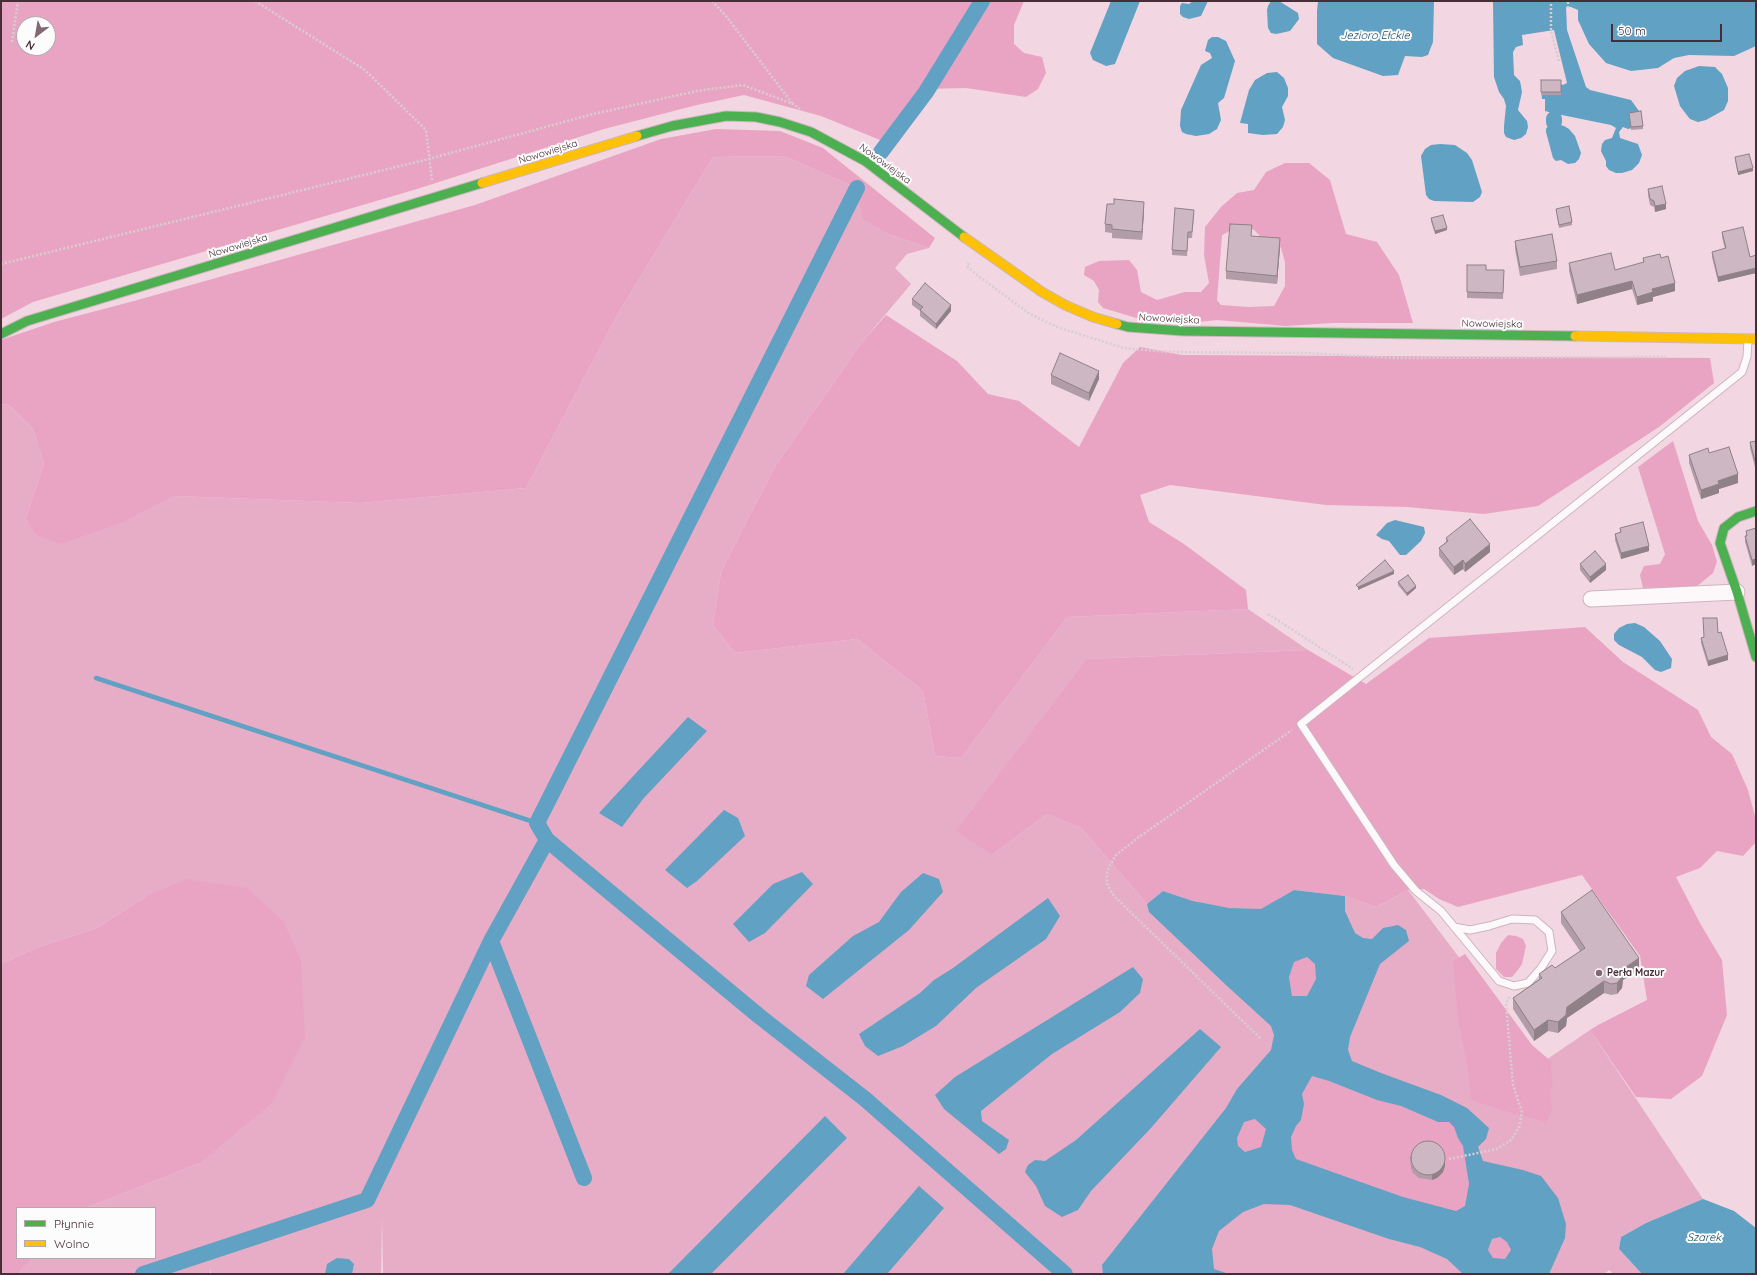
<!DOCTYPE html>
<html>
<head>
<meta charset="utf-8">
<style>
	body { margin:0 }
	#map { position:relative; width:1757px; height:1275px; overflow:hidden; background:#f2d6e1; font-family:Quicksand,sans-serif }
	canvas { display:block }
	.frame { position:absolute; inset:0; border:2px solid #462d38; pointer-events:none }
	.legend { position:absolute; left:16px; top:1207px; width:140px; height:52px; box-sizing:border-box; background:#fcfcfc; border:1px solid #b3a9ae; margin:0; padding:5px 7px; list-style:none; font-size:12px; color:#462d38 }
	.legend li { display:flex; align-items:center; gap:8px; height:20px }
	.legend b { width:20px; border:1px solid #b3a9ae }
	.north { position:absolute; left:16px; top:16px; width:40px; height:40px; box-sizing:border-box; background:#fcfcfc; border:1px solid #b3a9ae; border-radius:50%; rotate:211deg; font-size:11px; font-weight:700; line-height:16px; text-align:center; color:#462d38 }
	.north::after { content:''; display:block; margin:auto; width:14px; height:18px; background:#826873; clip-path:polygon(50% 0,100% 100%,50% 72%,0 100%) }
	.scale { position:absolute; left:1611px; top:24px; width:111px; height:18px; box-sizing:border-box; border:2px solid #462d38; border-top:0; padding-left:5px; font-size:12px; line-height:14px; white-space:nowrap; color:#462d38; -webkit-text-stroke:3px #fcfcfc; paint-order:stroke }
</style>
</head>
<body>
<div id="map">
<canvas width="1757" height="1275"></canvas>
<div class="frame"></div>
<ul class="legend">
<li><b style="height:5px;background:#4caf50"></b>Płynnie</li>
<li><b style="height:5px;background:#ffc107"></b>Wolno</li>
</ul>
<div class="north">N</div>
<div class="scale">50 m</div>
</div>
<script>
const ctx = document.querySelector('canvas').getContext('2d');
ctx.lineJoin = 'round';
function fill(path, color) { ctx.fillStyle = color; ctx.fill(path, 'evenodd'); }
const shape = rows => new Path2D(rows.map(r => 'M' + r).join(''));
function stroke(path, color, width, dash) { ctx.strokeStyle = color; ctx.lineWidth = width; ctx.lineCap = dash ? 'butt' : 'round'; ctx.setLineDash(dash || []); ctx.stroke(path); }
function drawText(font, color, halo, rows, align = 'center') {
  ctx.font = font + ' Quicksand,sans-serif'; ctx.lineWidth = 4; ctx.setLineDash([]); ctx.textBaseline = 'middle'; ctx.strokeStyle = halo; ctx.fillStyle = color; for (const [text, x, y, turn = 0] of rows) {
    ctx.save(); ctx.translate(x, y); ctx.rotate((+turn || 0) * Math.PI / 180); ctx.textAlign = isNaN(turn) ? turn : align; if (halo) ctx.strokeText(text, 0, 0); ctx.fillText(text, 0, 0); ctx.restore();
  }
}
fill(shape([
	[784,156,857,188,891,235,929,248,907,254,895,268,911,284,863,341,774,468,721,572,713,625,735,653,857,639,923,691,935,756,961,758,1067,617,1248,609,1308,650,1087,659,992,855,1047,814,1081,828,1147,904,1345,896,1376,907,1408,890,1540,1064,1590,1030,1703,1199,1646,1223,1621,1237,1619,1249,1642,1274,1613,1274,1609,1270,1604,1274,383,1274,382,1217,381,1274,211,1274,211,1268,210,1274,18,1274,33,1258,155,1258,155,1208,86,1208,200,1163,148,895,97,928,36,948,1,964,1,404,9,405,33,429,44,463,26,518,126,521,175,496,360,503,526,488,616,317,713,157]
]), '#e8adc6');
fill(shape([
	[1,1,1024,1,1014,25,1014,44,1024,53,1042,57,1046,73,1038,89,1026,97,966,88,923,89,885,142,821,116,744,95,697,105,604,129,417,189,33,302,1,319],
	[24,24,48,24,48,48,24,48],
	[716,129,780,131,823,148,935,238,929,248,891,235,863,219,857,188,784,156,713,157,616,317,526,488,360,503,175,496,126,521,61,544,36,535,26,518,44,463,33,429,9,405,1,404,1,340,54,322,134,301,475,205,661,139],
	[1285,163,1309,163,1330,180,1346,234,1377,242,1399,275,1413,323,1332,323,1286,326,1217,320,1199,322,1140,319,1103,308,1098,302,1099,290,1094,281,1084,275,1085,267,1099,261,1129,260,1137,270,1141,292,1157,300,1185,292,1201,292,1209,283,1204,255,1205,227,1221,207,1237,193,1254,190,1266,172],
	[1253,229,1261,237,1277,242,1281,248,1285,262,1285,286,1274,306,1248,307,1221,305,1217,300,1222,235,1232,230],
	[886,315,957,361,988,394,1019,401,1079,447,1123,363,1140,347,1182,355,1710,358,1714,383,1659,427,1538,506,1484,514,1407,507,1326,505,1170,485,1140,495,1149,522,1184,544,1246,590,1248,609,1067,617,961,758,935,756,923,691,857,639,735,653,713,625,721,572,774,468,863,341],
	[1673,441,1698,521,1712,545,1717,562,1713,573,1696,587,1643,588,1640,575,1644,566,1660,564,1665,554,1638,467],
	[1585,627,1623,662,1698,710,1711,737,1732,754,1748,790,1756,820,1756,842,1743,856,1717,851,1700,868,1676,877,1701,925,1722,960,1727,1015,1702,1076,1671,1099,1636,1097,1590,1030,1598,1025,1647,1000,1640,956,1582,875,1458,907,1439,899,1424,889,1408,890,1376,907,1345,896,1294,890,1261,909,1229,908,1193,901,1163,891,1147,904,1081,828,1047,814,992,855,956,831,1087,659,1308,650,1366,684,1429,638],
	[187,879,247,888,284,922,301,961,305,1037,272,1103,200,1163,86,1208,17,1208,17,1258,33,1258,18,1274,1,1274,1,964,36,948,97,928,148,895],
	[1508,935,1516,936,1523,939,1526,946,1522,964,1518,970,1512,977,1504,977,1496,969,1496,953,1501,943],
	[1465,954,1532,1045,1552,1062,1551,1071,1553,1082,1550,1092,1552,1112,1546,1122,1511,1113,1471,1100,1467,1063,1458,1021,1453,961],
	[1307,957,1315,964,1316,979,1307,996,1292,996,1289,977,1294,962],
	[1312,1076,1329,1081,1377,1100,1401,1106,1438,1122,1449,1122,1454,1127,1458,1138,1463,1146,1469,1184,1465,1206,1456,1211,1403,1197,1296,1159,1292,1150,1291,1137,1296,1126,1301,1120,1304,1104,1302,1095],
	[1256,1119,1266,1129,1261,1147,1245,1152,1238,1146,1237,1138,1244,1122],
	[1500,1237,1507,1242,1511,1250,1505,1259,1493,1258,1488,1250,1492,1239]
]), '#eaa4c3');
fill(shape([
	[1111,1,1140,1,1115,64,1106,66,1093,60,1090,53],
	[1193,1,1208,1,1201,16,1189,19,1183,17,1180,14,1180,6,1182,3,1189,4],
	[1271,1,1279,1,1298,13,1299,19,1290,31,1276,34,1271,33,1268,28,1267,10,1268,6],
	[1318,1,1434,1,1433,42,1428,55,1422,57,1405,56,1398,75,1383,76,1333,58,1317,44,1317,11],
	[1493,1,1756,1,1756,46,1734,56,1689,55,1674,58,1658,68,1631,71,1606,63,1589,44,1578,20,1578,10,1571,7,1566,7,1567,30,1586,87,1590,90,1631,100,1639,111,1639,118,1632,128,1628,129,1623,127,1619,132,1620,138,1638,144,1642,155,1639,163,1632,170,1622,173,1616,173,1609,170,1606,166,1606,161,1601,151,1602,144,1605,140,1612,138,1616,128,1611,125,1557,114,1556,120,1552,119,1552,113,1545,111,1545,99,1542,99,1541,83,1556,82,1563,85,1567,83,1554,30,1522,35,1523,45,1516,47,1513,52,1514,75,1520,81,1522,92,1518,110,1527,121,1528,127,1526,134,1521,138,1514,140,1506,137,1504,133,1504,126,1506,106,1504,99,1499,92,1494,77],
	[1212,37,1218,37,1226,41,1235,61,1224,98,1218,103,1221,120,1217,129,1209,134,1196,136,1186,134,1182,132,1180,126,1181,110,1201,65,1212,58,1210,53,1205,51,1208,40],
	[1699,66,1715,67,1722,74,1728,88,1728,101,1724,110,1706,120,1698,122,1690,119,1686,114,1680,106,1674,86,1677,78,1685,71],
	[1277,72,1284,78,1288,88,1288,96,1282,107,1285,120,1283,127,1277,134,1263,135,1248,133,1248,124,1240,123,1249,90,1255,80,1267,73],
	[1550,123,1564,126,1569,129,1575,136,1581,153,1579,159,1575,163,1568,164,1561,160,1556,161,1553,158,1546,132,1546,129],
	[1440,144,1455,145,1467,153,1472,160,1482,192,1480,197,1473,202,1434,201,1429,199,1426,195,1421,156,1425,149,1431,145],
	[1395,520,1424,527,1425,533,1421,541,1406,555,1400,555,1389,541,1382,539,1376,535,1387,523],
	[1635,623,1644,627,1660,641,1672,659,1671,668,1661,672,1655,670,1642,657,1619,645,1614,640,1614,634,1619,628,1627,624],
	[688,717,707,731,643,799,622,827,599,813],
	[724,810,738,818,745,836,697,881,687,888,665,870],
	[802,872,813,884,765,933,749,942,733,924,773,884],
	[923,873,939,879,943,892,909,930,823,999,806,986,809,975,853,936,879,922,901,892],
	[1294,890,1345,896,1345,911,1355,933,1363,938,1372,939,1383,928,1398,925,1406,930,1409,941,1380,964,1350,1037,1348,1050,1352,1061,1381,1073,1441,1095,1467,1108,1489,1128,1486,1139,1478,1147,1483,1161,1523,1170,1541,1176,1558,1198,1566,1224,1565,1238,1549,1274,1463,1274,1447,1259,1420,1247,1389,1239,1290,1205,1264,1204,1243,1212,1219,1231,1212,1249,1214,1269,1229,1274,1103,1274,1102,1265,1226,1108,1237,1089,1271,1050,1274,1035,1271,1026,1226,985,1149,912,1147,904,1163,891,1193,901,1229,908,1261,909],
	[1307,957,1315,964,1316,979,1307,996,1292,996,1289,977,1294,962],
	[1312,1076,1329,1081,1377,1100,1401,1106,1438,1122,1449,1122,1454,1127,1458,1138,1463,1146,1469,1184,1465,1206,1456,1211,1403,1197,1296,1159,1292,1150,1291,1137,1296,1126,1301,1120,1304,1104,1302,1094],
	[1255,1119,1266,1129,1261,1147,1245,1152,1238,1146,1237,1138,1244,1122],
	[1500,1237,1507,1242,1511,1250,1505,1259,1493,1258,1488,1250,1492,1239],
	[1048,898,1060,916,1046,939,976,988,936,1026,903,1046,878,1056,865,1046,859,1034,920,993,934,980,953,968],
	[1133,967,1143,979,1140,993,1120,1012,1052,1054,981,1111,982,1121,1009,1140,1006,1149,999,1154,944,1109,935,1095,955,1077],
	[1200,1029,1221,1047,1151,1128,1091,1191,1078,1210,1062,1217,1045,1206,1036,1186,1025,1172,1028,1165,1035,1160,1045,1161,1076,1140],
	[825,1116,847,1138,711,1274,668,1274],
	[919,1186,944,1208,887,1274,843,1274],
	[1703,1199,1734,1211,1756,1228,1756,1274,1642,1274,1619,1249,1621,1237,1646,1223],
	[337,1258,349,1259,354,1264,352,1274,325,1274,327,1264]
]), '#61a1c3');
stroke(shape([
	[96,678,537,823]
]), '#61a1c3', 4.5);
stroke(shape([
	[1554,119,1554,122],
	[881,152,926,92,982,1],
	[547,840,537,823,857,188],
	[491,941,584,1178],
	[143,1274,367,1200,491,941,547,840,759,1016,865,1099,1065,1274]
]), '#61a1c3', 16);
const lane = shape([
	[1454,927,1470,930,1489,926,1512,919,1535,920,1549,932,1552,951,1541,968,1528,983,1514,986,1499,981,1441,911,1416,891,1394,865,1301,724,1742,372,1747,357,1748,340]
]);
const street = shape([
	[1591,599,1737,592]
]);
const fast = shape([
	[637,136,672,126,726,116,756,117,780,122,811,132,865,161,964,237],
	[1117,324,1128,327,1183,331,1575,336],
	[1,334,27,321,482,183],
	[1756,511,1738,517,1724,528,1720,543,1737,592,1756,657]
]);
const slow = shape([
	[482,183,637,136],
	[964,237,1042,292,1065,305,1093,317,1117,324],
	[1575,336,1756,339]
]);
stroke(lane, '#cdb5bf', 9);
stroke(street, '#cdb5bf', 17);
stroke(fast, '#cdb5bf', 11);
stroke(slow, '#cdb5bf', 11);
stroke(shape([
	[255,1,365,70,426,130,432,180],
	[712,1,726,16,792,103],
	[1551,4,1551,31,1559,61],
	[1568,8,1568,1],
	[12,42,18,1],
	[969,263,967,266,977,275,1030,314,1057,327,1124,348,1168,352,1305,353,1395,358,1666,357],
	[1,264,429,159,589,115,697,91,743,85,793,104,800,109],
	[1268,614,1353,669],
	[1260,1038,1114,896,1107,884,1107,871,1116,855,1139,837,1292,730],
	[1449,1159,1497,1149,1511,1140,1519,1127,1522,1112,1513,1085,1506,1004,1510,996]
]), '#d7ced2', 2.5, [2, 2]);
stroke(lane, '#fdf9fa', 7);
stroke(street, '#fdf9fa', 15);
stroke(fast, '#4caf50', 9);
stroke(slow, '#ffc107', 9);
fill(shape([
	[1541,80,1561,80,1561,95,1541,95],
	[1629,113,1643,126,1643,129,1631,130],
	[1735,157,1753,171,1738,175,1735,160],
	[1648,189,1666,209,1655,212,1654,207,1650,205,1648,195],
	[1556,209,1572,222,1572,225,1559,228],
	[1144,211,1142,240,1112,238,1112,233,1105,232,1105,224],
	[1194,215,1192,238,1188,238,1187,256,1172,255,1172,250],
	[1431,218,1447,230,1435,234,1431,221],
	[1722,232,1750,257,1756,255,1756,273,1718,282,1712,257,1712,252,1725,249,1722,237],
	[1252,236,1280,247,1277,284,1226,279,1226,271],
	[1515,241,1557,261,1557,269,1520,276,1515,249],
	[1643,258,1661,258,1675,291,1653,297,1653,301,1637,305,1632,289,1577,304,1569,271,1569,263,1615,270,1643,263],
	[1467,265,1486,270,1504,270,1503,299,1467,298],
	[912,299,951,311,936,329,920,316,920,311,912,305],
	[1051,375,1099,379,1089,401,1051,384],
	[1756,441,1755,467,1750,448,1750,442],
	[1709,453,1738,483,1719,489,1719,493,1701,499,1689,463,1689,455],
	[1620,528,1649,551,1621,559,1615,540,1615,534,1620,533],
	[1756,528,1752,566,1745,542,1745,536,1746,536,1746,531],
	[1446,538,1490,552,1465,572,1463,569,1454,575,1439,556,1439,548,1446,542],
	[1580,564,1606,570,1590,583,1580,570],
	[1398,582,1416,588,1407,596,1398,585],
	[1718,633,1728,660,1708,666,1701,643,1701,638],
	[1561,912,1639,969,1623,980,1622,988,1617,994,1611,995,1604,993,1567,1018,1566,1026,1558,1033,1548,1031,1534,1041,1513,1009,1513,998,1539,979,1539,974,1555,968,1580,951,1561,923],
	[1410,1157,1445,1166,1443,1172,1437,1178,1432,1180,1419,1178,1413,1173,1411,1168]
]), '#b09da8');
fill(shape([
	[1753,168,1753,171,1738,175,1738,172],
	[1144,202,1144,211,1142,240,1142,232],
	[1666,204,1666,209,1655,212,1655,206],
	[1447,228,1447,230,1435,234,1435,231],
	[1280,238,1280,247,1277,284,1277,276],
	[1756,268,1756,273,1718,282,1718,277],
	[1632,281,1632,289,1577,304,1577,295],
	[1675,283,1675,291,1653,297,1653,301,1637,305,1637,297,1652,289],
	[951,305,951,311,936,329,936,324],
	[1099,371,1099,379,1089,401,1089,393],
	[1738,474,1738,483,1719,489,1719,493,1701,499,1701,490,1718,481],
	[1490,544,1490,552,1465,572,1465,564],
	[1649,546,1649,551,1621,559,1621,553],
	[1756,559,1756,564,1752,566,1752,560],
	[1463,560,1463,569,1454,575,1454,567],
	[1606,564,1606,570,1590,583,1590,577],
	[1394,571,1394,574,1358,590,1358,587],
	[1416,586,1416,588,1407,596,1407,593],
	[1728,655,1728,660,1708,666,1708,661],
	[1639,958,1639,969,1623,980,1622,988,1617,994,1617,983,1623,969],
	[1604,981,1604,993,1567,1018,1566,1026,1558,1033,1558,1022,1567,1007],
	[1548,1020,1548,1031,1534,1041,1534,1030],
	[1445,1160,1445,1166,1443,1172,1437,1178,1432,1180,1432,1175]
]), '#908088');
const building = shape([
	[1541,80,1561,80,1561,92,1541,92,1541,80],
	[1641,111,1643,126,1631,127,1629,113,1641,111],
	[1749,154,1753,168,1738,172,1735,157,1749,154],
	[1662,186,1666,204,1655,206,1654,201,1650,199,1648,189,1662,186],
	[1114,199,1144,202,1142,232,1112,229,1112,225,1105,224,1107,204,1114,204,1114,199],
	[1569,206,1572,222,1559,225,1556,209,1569,206],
	[1175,208,1194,210,1192,232,1188,232,1187,251,1172,250,1175,208],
	[1443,215,1447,228,1435,231,1431,218,1443,215],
	[1230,224,1252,225,1251,236,1280,238,1277,276,1226,271,1230,224],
	[1743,227,1750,257,1756,255,1756,268,1718,277,1712,252,1726,248,1722,232,1743,227],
	[1552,234,1557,261,1520,267,1515,241,1552,234],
	[1611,253,1615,270,1644,262,1643,258,1660,254,1661,258,1668,256,1675,283,1652,289,1653,292,1637,297,1632,281,1577,295,1569,263,1611,253],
	[1467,265,1486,265,1486,270,1504,270,1503,293,1467,292,1467,265],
	[925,283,951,305,936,324,920,310,923,307,912,299,925,283],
	[1060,353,1099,371,1089,393,1051,375,1060,353],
	[1756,441,1756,461,1755,461,1750,442,1756,441],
	[1729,447,1738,474,1718,481,1719,484,1701,490,1689,455,1708,448,1709,453,1729,447],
	[1470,519,1490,544,1465,564,1463,560,1454,567,1439,548,1448,541,1446,538,1470,519],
	[1643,522,1649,546,1621,553,1615,534,1621,532,1620,528,1643,522],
	[1756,528,1756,559,1752,560,1745,536,1747,536,1746,531,1756,528],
	[1595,551,1606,564,1590,577,1580,564,1595,551],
	[1385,560,1394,571,1358,587,1356,585,1385,560],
	[1408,575,1416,586,1407,593,1398,582,1408,575],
	[1703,618,1717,618,1718,633,1721,632,1728,655,1708,661,1701,638,1704,637,1703,618],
	[1592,890,1639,958,1623,969,1622,977,1617,983,1611,984,1604,981,1567,1007,1566,1015,1558,1022,1548,1020,1534,1030,1513,998,1542,978,1539,974,1552,965,1555,968,1585,948,1561,912,1592,890],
	'1411 1158a17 17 0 1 1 34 0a17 17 0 1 1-34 0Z'
]);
fill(building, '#cdb7c3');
stroke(building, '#908088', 1);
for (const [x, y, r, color] of [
	[1599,973,4,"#826873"]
]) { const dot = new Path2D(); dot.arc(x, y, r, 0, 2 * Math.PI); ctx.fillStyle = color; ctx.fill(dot); stroke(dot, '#fcfcfc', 1.5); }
drawText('10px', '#462d38', '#fcfcfc', [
	["Nowowiejska",548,152,-17],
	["Nowowiejska",885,164,36],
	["Nowowiejska",238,246,-17],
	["Nowowiejska",1169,319,3],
	["Nowowiejska",1492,324,1]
]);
drawText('bold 10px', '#462d38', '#fcfcfc', [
	["Perła Mazur",1607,973]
], 'left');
drawText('italic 11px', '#154a62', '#fcfcfc', [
	["Jezioro Ełckie",1375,36],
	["Szarek",1704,1238]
]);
</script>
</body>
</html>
